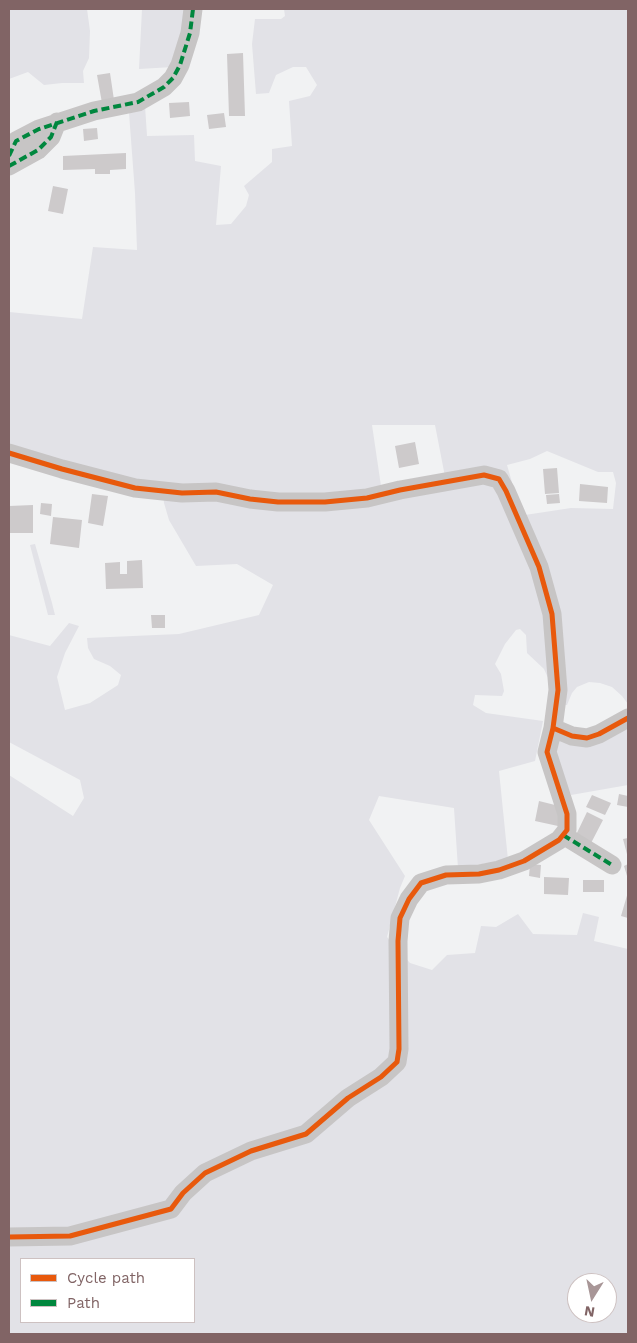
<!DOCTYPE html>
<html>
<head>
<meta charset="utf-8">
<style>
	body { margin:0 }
	#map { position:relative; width:637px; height:1343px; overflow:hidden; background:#f1f2f3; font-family:"Work Sans",sans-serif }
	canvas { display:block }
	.frame { position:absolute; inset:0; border:10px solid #816465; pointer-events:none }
	.legend { position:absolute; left:20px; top:1258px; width:175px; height:65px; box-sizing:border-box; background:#fff; border:1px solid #cdc1c1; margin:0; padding:6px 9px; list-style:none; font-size:15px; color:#816465 }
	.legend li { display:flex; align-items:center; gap:10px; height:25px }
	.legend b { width:25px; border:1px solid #cdc1c1 }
	.north { position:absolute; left:567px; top:1273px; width:50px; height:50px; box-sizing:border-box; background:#fff; border:1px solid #cdc1c1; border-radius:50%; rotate:190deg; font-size:14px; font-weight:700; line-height:20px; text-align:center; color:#816465 }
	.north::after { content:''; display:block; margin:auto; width:18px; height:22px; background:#a89697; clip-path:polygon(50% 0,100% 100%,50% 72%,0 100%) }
</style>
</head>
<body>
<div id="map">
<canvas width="637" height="1343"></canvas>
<div class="frame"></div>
<ul class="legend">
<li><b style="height:6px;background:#e8590c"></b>Cycle path</li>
<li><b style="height:6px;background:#00873e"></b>Path</li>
</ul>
<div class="north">N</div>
</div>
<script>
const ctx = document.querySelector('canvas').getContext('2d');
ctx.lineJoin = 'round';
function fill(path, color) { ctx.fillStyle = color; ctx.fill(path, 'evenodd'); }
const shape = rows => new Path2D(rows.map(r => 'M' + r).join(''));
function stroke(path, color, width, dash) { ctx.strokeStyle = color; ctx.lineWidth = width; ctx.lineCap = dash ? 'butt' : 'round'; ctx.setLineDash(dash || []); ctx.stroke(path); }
fill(shape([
	[9,9,87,9,90,31,89,58,83,71,84,83,62,83,44,85,28,72,9,79],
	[142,9,186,9,173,67,139,69],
	[284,9,628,9,628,704,622,696,612,687,600,683,589,682,577,687,572,693,567,705,560,705,544,669,527,653,526,635,520,629,516,630,505,644,495,664,501,674,504,691,502,696,475,695,473,705,486,713,543,721,535,761,499,771,508,860,458,868,454,808,379,796,369,820,405,876,400,888,387,937,410,963,432,970,447,955,475,953,481,926,496,927,518,914,533,934,577,935,583,913,599,917,594,941,628,949,628,1334,9,1334,9,775,73,816,84,798,80,780,9,742,9,635,50,646,69,623,79,626,65,653,57,677,65,710,90,703,118,685,121,675,110,666,94,659,88,648,87,638,179,634,259,615,273,585,237,564,196,566,169,520,164,503,162,484,135,481,9,446,9,312,82,319,93,247,137,250,135,193,129,113,145,106,147,136,194,135,195,161,221,166,216,225,231,224,246,206,249,195,244,186,272,162,272,149,292,146,289,101,310,96,317,85,306,67,293,67,276,75,269,93,256,94,252,44,255,19,281,19,285,16],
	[372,425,435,425,447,487,381,486],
	[547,451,598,472,613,472,616,483,613,509,571,508,525,515,518,503,507,465,530,459],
	[21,1259,194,1259,194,1322,21,1322],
	[577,1283,607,1283,607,1313,577,1313],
	[35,544,52,603,55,615,48,615,30,545],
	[628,724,628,785,571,795,555,756,557,738]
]), '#e2e2e7');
fill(shape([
	[243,53,245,116,229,116,227,54],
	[110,73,114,100,102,103,97,75],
	[189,102,190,116,170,118,169,103],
	[224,113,226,127,209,129,207,115],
	[97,128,98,139,84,141,83,129],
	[126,153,126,169,110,170,110,174,95,174,95,169,63,170,63,156],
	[53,186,68,189,63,214,48,211],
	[415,442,419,464,399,468,395,446],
	[557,468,559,493,545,494,543,469],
	[580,484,608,487,607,503,579,501],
	[92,494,108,496,103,526,88,523],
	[559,494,560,503,547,504,546,495],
	[41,503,52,504,51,516,40,514],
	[33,505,33,533,9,533,9,506],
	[53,517,82,520,79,548,50,544],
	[142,560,143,588,106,589,105,563,120,562,120,574,127,574,127,561],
	[151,615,165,615,165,628,152,628],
	[619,794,628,796,628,807,617,805],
	[592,795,611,803,605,815,586,807],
	[539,801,563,807,558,826,535,821],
	[587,812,603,820,590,845,575,837],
	[628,838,628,858,623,839],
	[530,864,541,865,540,878,529,876],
	[628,864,628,876,627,876,624,866],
	[544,877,569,878,568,895,544,894],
	[583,880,604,880,604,892,583,892],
	[628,892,628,918,621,916]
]), '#cdcacb');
stroke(shape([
	[9,156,16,141,39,129,94,111,138,102,164,87,173,78,180,65,190,33,193,9],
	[9,166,38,150,51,137,57,122],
	[9,453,62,469,135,488,182,493,216,492,250,499,278,502,325,502,367,498,400,490,484,475,499,479,506,491,539,567,552,614,558,690,553,728],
	[563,835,612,865],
	[9,1237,70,1236,171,1209,183,1193,205,1173,251,1151,306,1134,348,1098,381,1077,397,1062,399,1049,398,941,400,918,409,899,421,883,446,875,479,874,499,870,524,861,559,840,567,830,567,814,547,752,553,728,572,736,587,738,599,734,628,718]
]), '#c7c5c5', 19);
stroke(shape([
	[9,156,16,141,39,129,94,111,138,102,164,87,173,78,180,65,190,33,193,9],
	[9,166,38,150,51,137,57,122],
	[563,835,612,865]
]), '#00873e', 4, [8, 4]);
stroke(shape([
	[9,453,62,469,135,488,182,493,216,492,250,499,278,502,325,502,367,498,400,490,484,475,499,479,506,491,539,567,552,614,558,690,553,728],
	[9,1237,70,1236,171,1209,183,1193,205,1173,251,1151,306,1134,348,1098,381,1077,397,1062,399,1049,398,941,400,918,409,899,421,883,446,875,479,874,499,870,524,861,559,840,567,830,567,814,547,752,553,728,572,736,587,738,599,734,628,718]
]), '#e8590c', 5);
</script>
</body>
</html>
